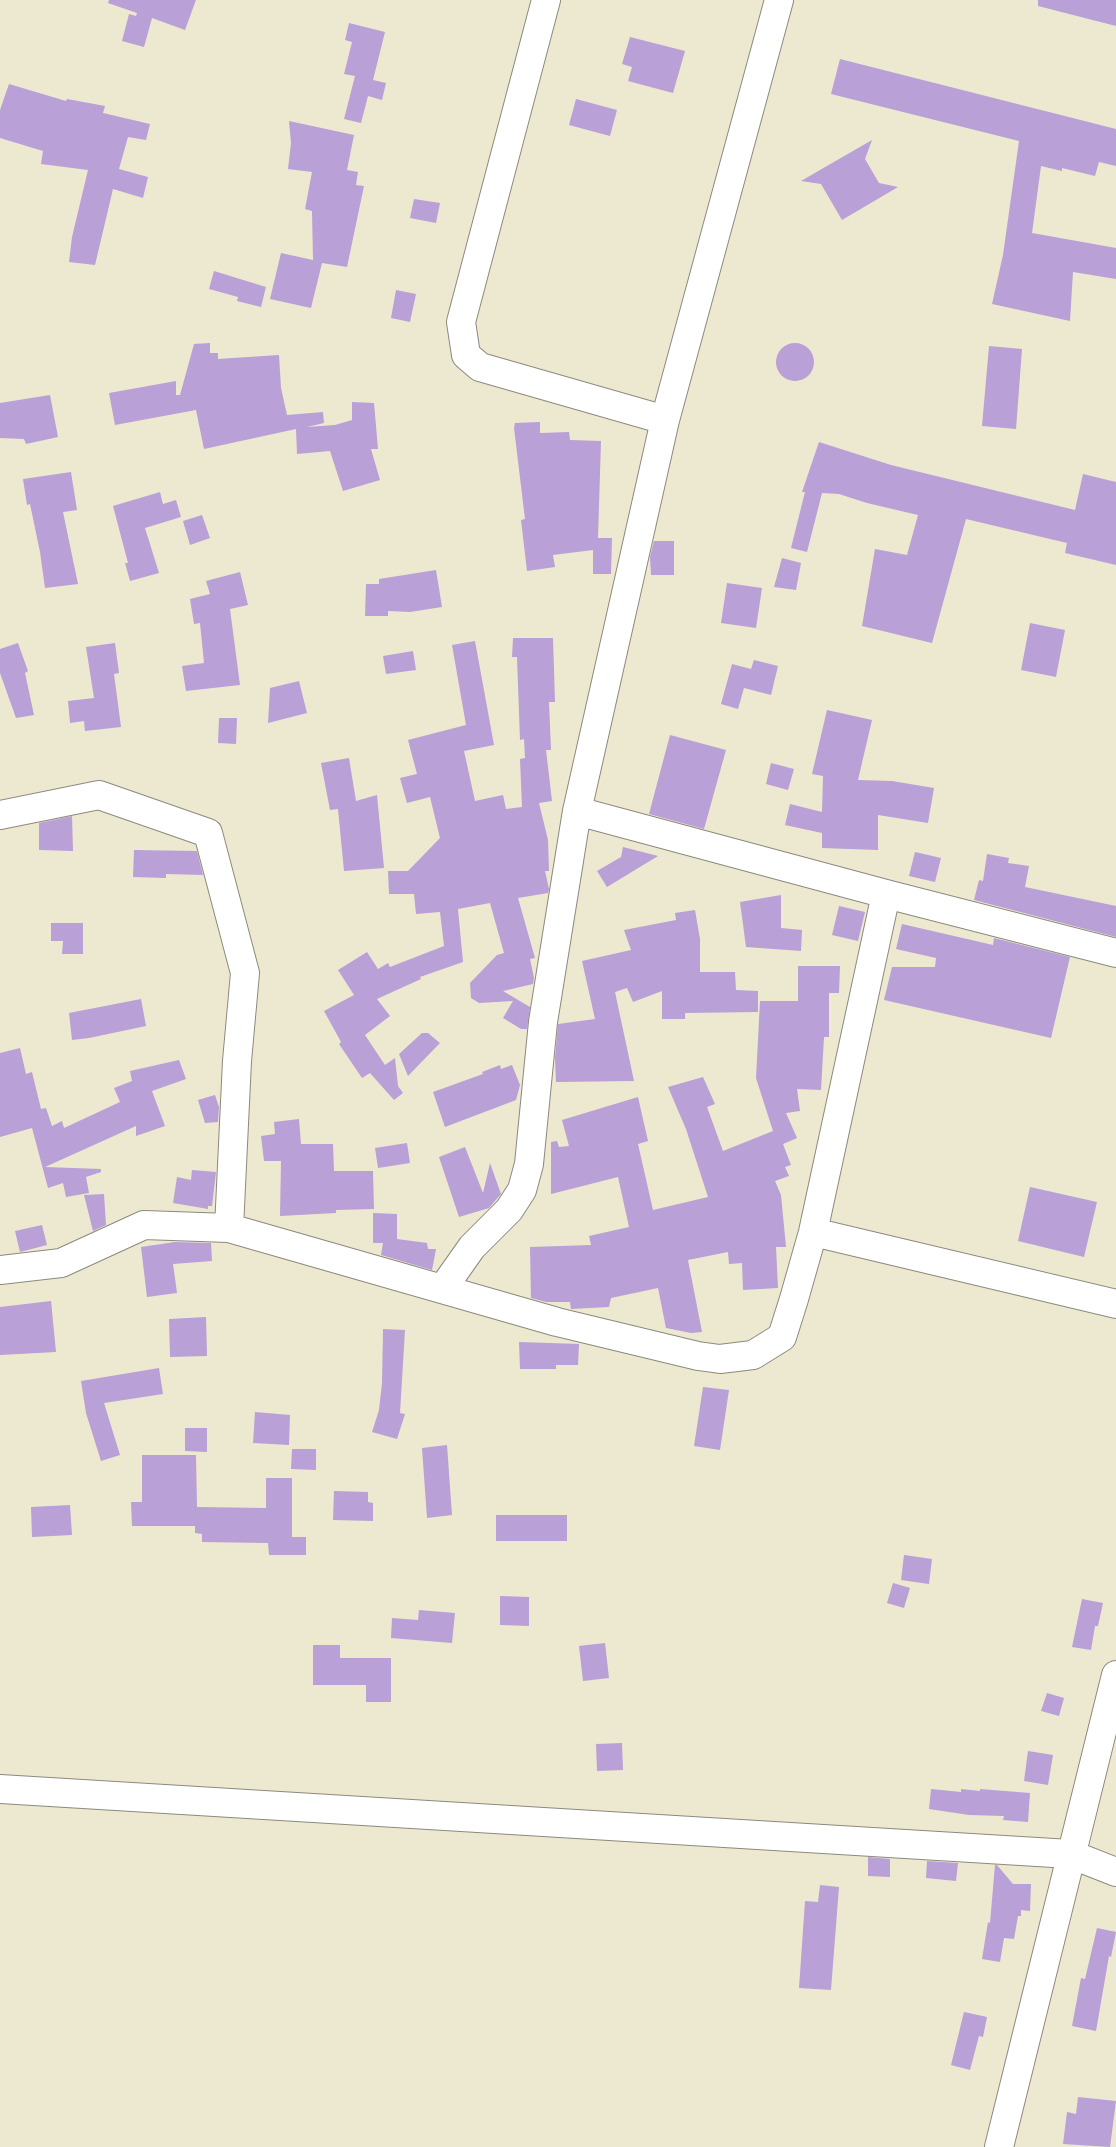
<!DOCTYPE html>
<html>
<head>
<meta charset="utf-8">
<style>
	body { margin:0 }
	canvas { display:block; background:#ede8d0 }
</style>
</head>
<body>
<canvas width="1116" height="2147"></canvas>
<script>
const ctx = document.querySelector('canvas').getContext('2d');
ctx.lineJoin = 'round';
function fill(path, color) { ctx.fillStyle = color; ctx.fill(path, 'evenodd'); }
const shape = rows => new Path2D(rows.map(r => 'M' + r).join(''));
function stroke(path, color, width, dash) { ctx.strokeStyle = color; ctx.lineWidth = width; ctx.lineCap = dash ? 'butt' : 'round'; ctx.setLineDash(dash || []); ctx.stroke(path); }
fill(shape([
	[109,0,196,0,185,30,152,18,144,47,122,41,129,14,136,16,137,13,108,3],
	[1038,0,1116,0,1116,26,1038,6],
	[349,23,385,32,373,80,386,83,382,100,368,96,361,123,344,119,355,76,344,74,352,42,345,40],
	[630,37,685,51,673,93,628,81,632,67,622,64],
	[840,59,1116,129,1116,166,1099,162,1095,176,1062,168,1062,171,1041,166,1032,233,1116,248,1116,279,1073,272,1070,321,992,304,1003,255,1019,141,831,94],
	[9,84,66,101,67,99,105,106,103,113,150,124,146,140,128,137,119,169,148,177,143,198,113,189,95,265,69,262,72,237,88,170,41,164,43,151,0,138,0,110],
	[576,99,617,110,610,136,569,125],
	[289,121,354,135,347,170,358,172,356,185,364,186,347,267,322,263,311,308,270,299,281,253,313,260,312,211,305,209,312,172,288,169,291,143],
	[872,140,865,159,879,183,898,187,842,220,821,184,801,181],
	[414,199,440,203,436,223,410,218],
	[214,271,266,287,261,307,237,301,238,297,209,289],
	[396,290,416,294,410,322,391,318],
	[210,343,210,353,218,353,218,359,279,355,281,388,287,415,323,412,324,423,307,427,335,425,352,420,352,402,374,403,378,449,371,449,380,480,343,491,330,451,297,454,296,429,204,449,196,410,115,425,109,393,176,381,176,395,180,395,194,344],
	'776 362a19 19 0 1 1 38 0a19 19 0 1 1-38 0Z',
	[989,346,1022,349,1016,429,982,426],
	[50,395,58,437,26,444,24,439,0,438,0,403],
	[540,422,540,433,569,432,570,440,601,441,598,538,612,538,611,574,593,574,593,550,553,555,555,567,527,571,521,520,525,519,514,428,515,423],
	[819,442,891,465,1075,510,1083,474,1116,482,1116,565,1065,553,1067,543,966,519,932,643,862,626,875,549,907,555,918,515,867,503,839,494,822,493,807,552,791,548,805,492,802,492],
	[71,472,77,510,63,512,78,584,45,588,40,552,30,504,27,505,23,479],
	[160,492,163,504,176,500,181,517,145,528,159,573,130,581,125,563,128,563,113,506],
	[202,515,210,538,190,545,183,521],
	[654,541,674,541,674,575,651,575,650,557],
	[782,558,801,563,796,590,774,587],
	[436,570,442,607,410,612,388,611,388,616,365,616,366,584,379,584,379,579],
	[240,572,248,605,230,609,240,685,186,691,182,666,204,663,200,623,194,624,190,599,210,594,206,581],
	[727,583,762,588,756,628,721,623],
	[1030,623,1065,630,1056,677,1021,670],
	[513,638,553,638,555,702,549,702,551,750,546,750,552,801,539,803,548,840,549,871,545,871,549,889,548,893,518,898,535,958,530,959,534,978,533,984,503,991,530,1007,527,1029,521,1029,503,1018,513,1001,479,1003,471,998,470,983,497,955,504,953,490,903,458,909,463,962,420,977,421,979,377,999,390,1016,365,1035,385,1065,395,1058,398,1086,403,1093,394,1100,370,1073,362,1078,339,1044,341,1042,324,1011,354,995,338,970,367,952,378,969,388,963,390,967,444,946,440,912,416,914,414,894,389,894,388,871,408,871,440,838,430,797,407,803,400,778,417,774,408,740,466,725,452,645,475,641,494,745,464,751,475,801,503,795,506,809,522,807,520,759,525,758,524,739,520,740,517,657,512,657],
	[18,643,28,671,25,673,34,715,16,718,0,673,0,649],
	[115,643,119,673,114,674,121,727,85,731,84,721,70,723,68,701,94,698,86,647],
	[413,651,416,670,386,674,383,656],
	[754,660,778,666,771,695,744,688,738,709,721,704,732,664,751,669],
	[299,681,307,713,268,723,270,688],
	[827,710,872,720,858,780,892,781,934,788,928,823,878,815,878,850,822,848,822,833,785,825,790,804,822,812,823,776,812,774],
	[219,718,237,718,236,744,218,743],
	[670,735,726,750,704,829,649,814],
	[349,758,356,801,377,795,384,868,344,871,338,809,330,810,321,763],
	[771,763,794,769,788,790,766,784],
	[72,816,73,851,39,850,39,823],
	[623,847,658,856,607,887,597,871,621,857],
	[134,850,197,851,203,875,166,874,166,878,133,877],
	[915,852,941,858,935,882,909,876],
	[987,854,1009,858,1008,863,1029,866,1025,887,1116,906,1116,937,974,900,979,880,983,881],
	[781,895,781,928,802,930,801,951,746,947,740,902],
	[839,906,865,912,858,941,832,935],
	[695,910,700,939,700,972,735,972,736,990,758,991,758,1012,685,1013,685,1019,662,1019,662,991,633,1002,627,988,615,992,634,1081,556,1082,555,1058,558,1024,595,1019,582,961,631,950,624,930,676,920,675,913],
	[51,923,83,923,83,954,62,954,63,941,51,941],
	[902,924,993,945,994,938,1070,957,1051,1038,884,1000,892,967,935,967,936,958,896,949],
	[798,966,840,966,839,993,829,993,829,1037,824,1037,821,1090,797,1089,800,1111,786,1113,797,1138,783,1144,791,1165,785,1167,789,1176,775,1181,781,1195,786,1247,776,1247,778,1288,743,1290,742,1263,729,1264,728,1252,688,1260,702,1332,691,1333,666,1328,658,1288,611,1298,609,1307,571,1309,570,1302,546,1302,531,1298,530,1247,591,1245,589,1236,629,1227,618,1177,551,1194,551,1142,557,1141,559,1147,569,1146,562,1120,638,1097,648,1141,638,1144,653,1210,708,1197,686,1129,668,1087,703,1077,715,1104,707,1107,723,1151,773,1131,756,1078,760,1001,798,1001],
	[141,999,146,1026,89,1038,72,1040,69,1013],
	[422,1033,428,1033,440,1043,408,1076,399,1054],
	[20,1048,26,1074,32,1072,41,1109,46,1108,52,1126,62,1121,64,1128,120,1102,114,1088,132,1081,130,1071,179,1060,186,1079,152,1091,165,1126,136,1136,136,1126,45,1167,101,1169,101,1172,86,1177,89,1193,66,1197,63,1183,48,1188,32,1128,0,1137,0,1053],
	[500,1065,501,1069,512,1065,520,1085,516,1100,445,1127,433,1092,483,1074,482,1072],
	[215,1095,219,1107,218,1122,205,1123,198,1100],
	[299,1119,301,1144,333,1144,334,1171,373,1171,374,1209,336,1210,336,1213,280,1216,281,1161,264,1161,261,1136,275,1134,274,1122],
	[407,1143,410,1163,378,1168,375,1148],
	[465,1147,483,1193,490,1163,501,1194,489,1208,459,1217,439,1157],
	[192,1170,216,1172,212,1206,208,1206,208,1209,173,1203,177,1177,191,1180],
	[1030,1187,1097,1202,1084,1257,1018,1241],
	[104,1194,106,1225,93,1231,84,1195],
	[373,1213,397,1214,397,1239,427,1243,428,1249,436,1249,432,1270,381,1255,383,1243,373,1243],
	[42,1225,47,1245,20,1252,15,1231],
	[175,1242,211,1243,212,1261,173,1264,177,1293,147,1297,141,1247],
	[51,1301,56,1352,0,1355,0,1307],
	[206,1317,207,1356,170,1357,169,1319],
	[383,1329,405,1330,400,1413,405,1414,397,1439,372,1432,379,1410,382,1383],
	[519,1342,579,1344,578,1365,556,1365,556,1369,520,1369],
	[159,1368,163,1394,104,1403,120,1455,101,1461,86,1413,81,1381],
	[703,1387,729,1390,720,1450,694,1446],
	[255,1412,290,1415,289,1445,253,1443],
	[185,1428,207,1428,207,1452,185,1451],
	[447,1445,452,1515,427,1518,422,1448],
	[292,1449,316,1449,316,1470,291,1469],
	[142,1455,196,1455,197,1507,266,1508,266,1478,292,1478,292,1537,306,1537,306,1555,269,1555,268,1543,202,1542,202,1534,195,1533,195,1526,132,1526,131,1502,142,1502],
	[334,1491,368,1492,368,1502,373,1503,373,1521,333,1520],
	[70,1505,72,1535,32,1537,31,1507],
	[496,1515,567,1515,567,1541,496,1541],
	[904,1555,932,1559,929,1584,901,1580],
	[893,1583,910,1588,904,1608,887,1603],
	[500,1596,529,1597,529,1626,500,1625],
	[1082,1599,1103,1603,1098,1626,1095,1626,1091,1650,1072,1647],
	[419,1610,455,1613,452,1643,391,1638,392,1618,418,1620],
	[605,1643,609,1678,583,1681,579,1646],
	[313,1645,340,1645,340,1658,391,1658,391,1702,366,1702,366,1685,313,1685],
	[1047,1693,1064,1698,1059,1716,1041,1711],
	[622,1743,623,1770,597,1771,596,1744],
	[1028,1751,1053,1755,1048,1785,1024,1781],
	[931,1789,961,1792,961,1789,980,1791,980,1789,1030,1793,1028,1822,1003,1820,1004,1816,969,1815,929,1809],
	[868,1857,890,1859,890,1877,868,1876],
	[927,1861,958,1863,956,1881,926,1878],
	[995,1865,997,1865,1013,1884,1031,1884,1030,1911,1021,1910,1021,1916,1018,1916,1014,1939,1004,1938,1000,1962,982,1959,988,1922,990,1923],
	[820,1885,839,1887,831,1990,799,1988,805,1901,818,1902],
	[1097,1928,1116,1932,1111,1957,1109,1956,1096,2031,1072,2026,1081,1978,1085,1979],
	[964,2012,987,2017,983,2037,979,2036,970,2070,951,2065],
	[1078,2097,1116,2101,1110,2147,1063,2144,1067,2112,1076,2114]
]), '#b9a0d6');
const minor = shape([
	[546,0,461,322,466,355,480,367,665,420],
	[577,811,886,894,1116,953],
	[0,815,99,795,208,833,245,973,237,1061,229,1228],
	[813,1232,1116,1304],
	[0,1270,61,1263,144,1225,229,1228,557,1322,698,1356,720,1359,753,1355,782,1337,794,1299,813,1232,886,894],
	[443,1288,472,1247,509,1210,522,1190,529,1164,543,1022,577,811,665,420,779,0],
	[0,1789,1070,1854,1116,1872]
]);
const major = shape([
	[999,2147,1116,1675]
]);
stroke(minor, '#8c8a7e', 30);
stroke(major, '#8c8a7e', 30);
stroke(minor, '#fff', 28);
stroke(major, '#fff', 28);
</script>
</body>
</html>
